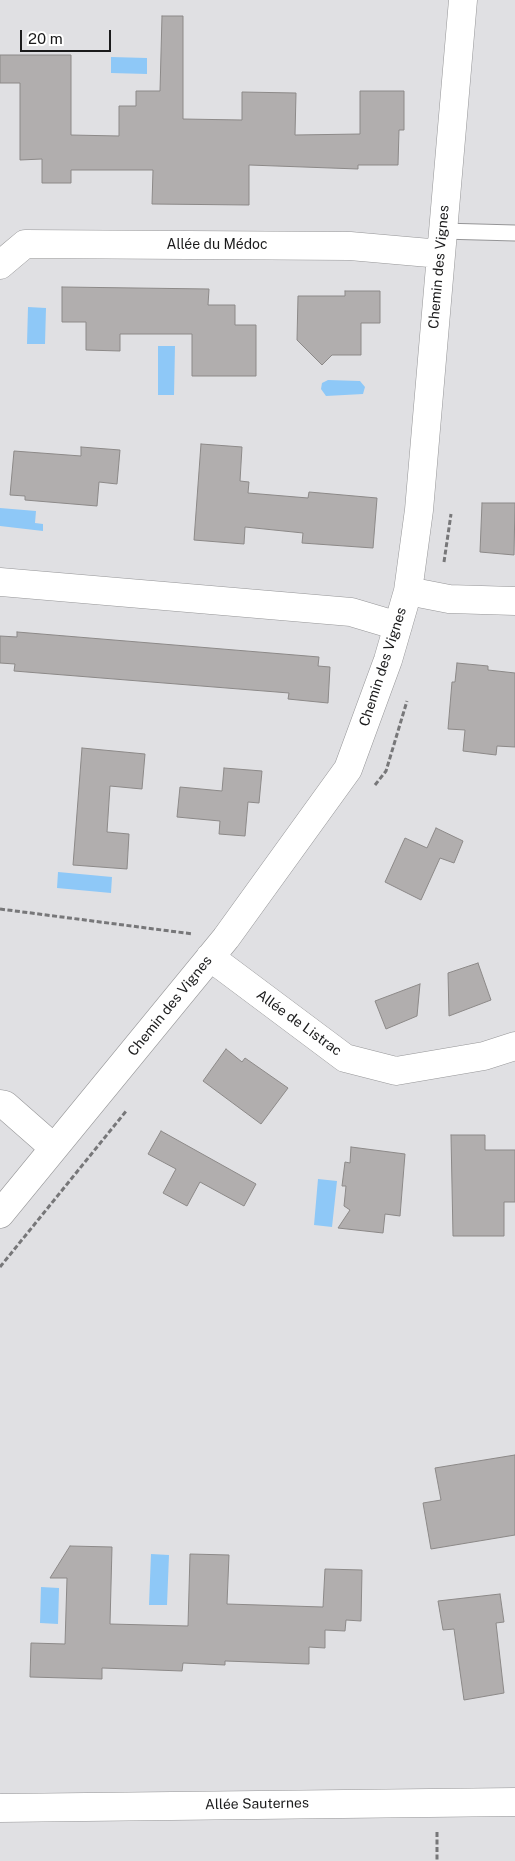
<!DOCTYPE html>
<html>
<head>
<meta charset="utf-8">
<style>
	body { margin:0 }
	#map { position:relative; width:515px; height:1861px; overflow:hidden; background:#e0e0e3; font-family:"Public Sans",sans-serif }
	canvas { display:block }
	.scale { position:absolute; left:20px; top:30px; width:91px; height:22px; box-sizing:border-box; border:2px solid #1b1b1c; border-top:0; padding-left:6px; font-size:15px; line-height:18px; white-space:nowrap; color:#1b1b1c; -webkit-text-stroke:4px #fff; paint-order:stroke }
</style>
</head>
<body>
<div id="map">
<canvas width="515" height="1861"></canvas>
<div class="scale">20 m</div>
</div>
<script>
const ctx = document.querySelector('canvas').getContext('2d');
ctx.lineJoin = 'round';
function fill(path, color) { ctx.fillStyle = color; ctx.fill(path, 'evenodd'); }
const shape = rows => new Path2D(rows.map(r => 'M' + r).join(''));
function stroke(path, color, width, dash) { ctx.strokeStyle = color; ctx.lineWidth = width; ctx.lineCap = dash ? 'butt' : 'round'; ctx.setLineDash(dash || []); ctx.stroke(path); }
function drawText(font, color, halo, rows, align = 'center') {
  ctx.font = font + ' "Public Sans",sans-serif'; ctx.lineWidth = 5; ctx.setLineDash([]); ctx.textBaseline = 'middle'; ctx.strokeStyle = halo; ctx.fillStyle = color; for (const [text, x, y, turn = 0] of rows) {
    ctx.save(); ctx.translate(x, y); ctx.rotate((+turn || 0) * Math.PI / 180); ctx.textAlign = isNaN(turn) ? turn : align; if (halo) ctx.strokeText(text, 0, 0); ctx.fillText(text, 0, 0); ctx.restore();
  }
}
fill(shape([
	[111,57,147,58,147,74,111,73],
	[28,307,46,308,45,344,27,344],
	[158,346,175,346,174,395,158,395],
	[328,380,360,381,365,387,363,394,326,396,321,389,322,383],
	[0,508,36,511,35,523,43,524,43,531,0,526],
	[58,872,112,877,111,893,57,888],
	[318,1179,337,1181,332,1227,314,1225],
	[151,1554,169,1555,167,1605,149,1605],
	[41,1587,59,1588,58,1624,40,1623]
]), '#8ec8f7');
const building = shape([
	[162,16,183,16,183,119,242,120,242,92,296,93,295,135,360,134,360,91,404,91,404,130,399,130,398,165,358,165,358,169,249,165,249,205,152,204,153,170,71,170,71,183,42,183,42,159,20,160,20,83,0,83,0,55,71,55,71,135,119,136,119,106,136,106,136,91,160,91,162,16],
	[62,287,209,289,208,305,235,305,235,325,256,325,256,376,192,376,192,334,120,334,120,351,86,350,86,322,62,322,62,287],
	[345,291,380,291,380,323,361,323,361,355,332,355,322,365,297,340,298,296,345,296,345,291],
	[201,444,242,447,240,481,249,482,248,493,308,498,309,492,377,498,373,548,302,543,303,533,245,527,244,544,194,540,201,444],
	[81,447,120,450,117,484,99,482,97,506,25,500,25,496,10,495,14,451,81,456,81,447],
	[482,503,515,503,514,555,480,552,482,503],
	[17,632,319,657,318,666,330,667,328,703,288,699,289,693,14,671,15,664,0,663,0,636,17,637,17,632],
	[457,663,488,666,488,670,515,673,515,747,497,746,496,755,463,751,465,730,448,729,452,682,455,682,457,663],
	[82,748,145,754,142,789,110,786,107,832,129,834,127,869,73,865,82,748],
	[224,768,262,771,259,803,248,802,245,836,219,834,220,821,177,817,180,787,222,791,224,768],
	[436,828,463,841,454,863,440,858,421,900,385,882,405,838,427,848,436,828],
	[478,963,491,1000,449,1016,448,973,478,963],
	[420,984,417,1016,386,1029,375,1001,420,984],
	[226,1049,242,1062,245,1058,288,1088,261,1124,203,1081,226,1049],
	[161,1131,256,1184,244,1206,200,1182,187,1206,163,1193,176,1169,148,1154,161,1131],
	[451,1135,485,1135,485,1150,515,1150,515,1202,504,1202,504,1236,453,1236,451,1135],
	[351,1147,405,1154,400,1216,385,1214,383,1233,338,1228,350,1210,344,1206,346,1186,342,1186,345,1162,350,1163,351,1147],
	[515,1455,515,1535,431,1549,423,1503,441,1500,435,1468,515,1455],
	[70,1546,112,1547,110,1624,188,1626,190,1554,229,1555,227,1604,323,1607,325,1569,362,1570,361,1621,346,1620,345,1631,325,1630,325,1648,309,1647,309,1664,225,1661,225,1665,183,1663,182,1671,102,1668,102,1679,30,1677,31,1643,65,1644,67,1578,50,1578,70,1546],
	[500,1594,504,1622,496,1623,504,1693,464,1700,454,1629,443,1630,438,1601,500,1594]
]);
fill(building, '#b1aeae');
stroke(building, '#8c8988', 1);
const service = shape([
	[442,231,515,233]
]);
const minor = shape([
	[0,265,25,244,350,246,441,254],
	[0,582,351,612,398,626],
	[408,591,449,599,515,601],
	[210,957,345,1058,396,1071,484,1056,515,1046],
	[0,1104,5,1105,54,1148],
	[0,1214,226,938,348,769,388,660,408,591,419,510,463,0],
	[0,1808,515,1802]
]);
stroke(service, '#959597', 17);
stroke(minor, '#959597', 29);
stroke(shape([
	[444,562,451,514],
	[375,785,386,771,407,701],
	[0,909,193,934],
	[0,1267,127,1110],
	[437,1832,437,1861]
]), '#777779', 3, [5, 2.5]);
stroke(service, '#fff', 15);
stroke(minor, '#fff', 28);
drawText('14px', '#1b1b1c', '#fff', [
	["Allée du Médoc",217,245],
	["Chemin des Vignes",439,267,-85],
	["Chemin des Vignes",383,667,-72],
	["Chemin des Vignes",170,1006,-51],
	["Allée de Listrac",299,1023,36],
	["Allée Sauternes",257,1804,-1]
]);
</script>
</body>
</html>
